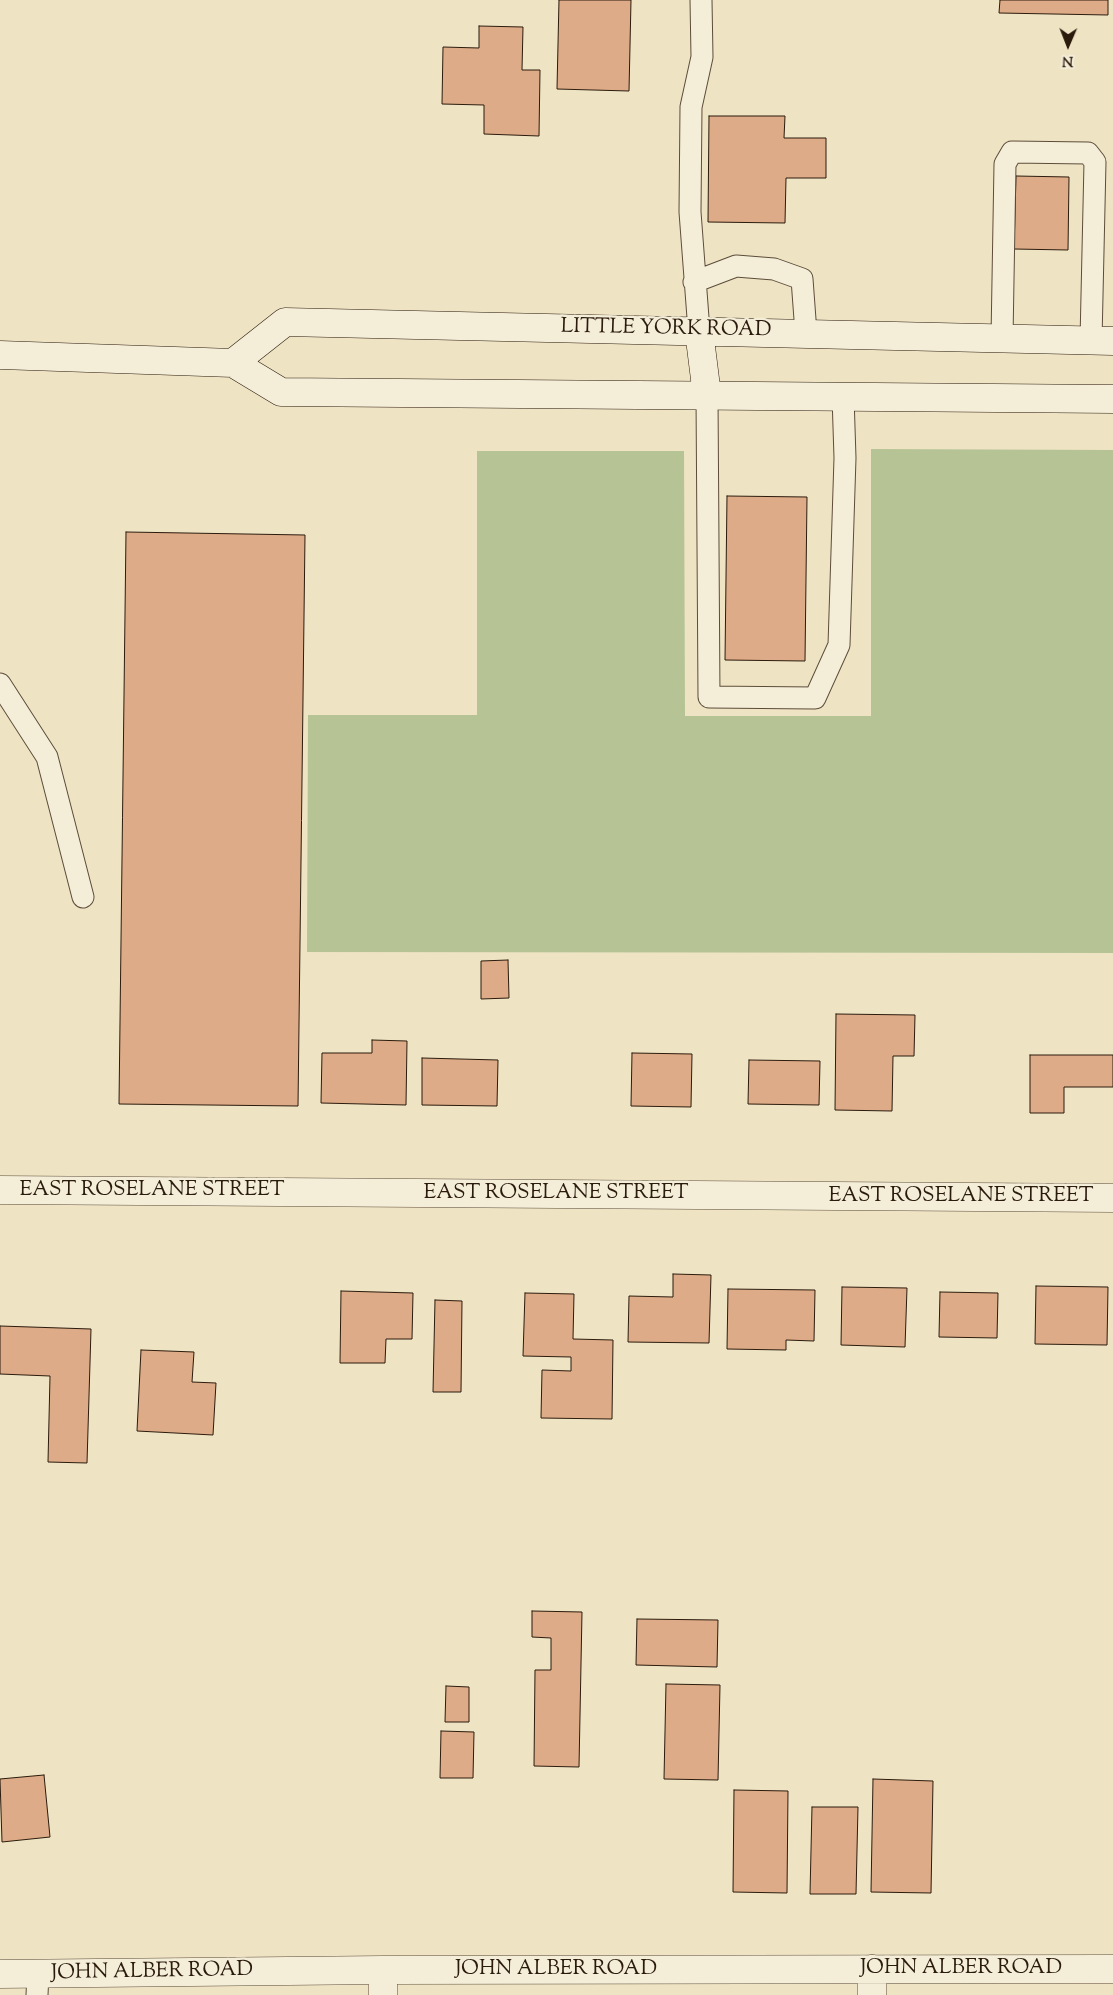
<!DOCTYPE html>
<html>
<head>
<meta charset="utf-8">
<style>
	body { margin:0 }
	#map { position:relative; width:1113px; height:1995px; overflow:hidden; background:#eee3c3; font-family:"Sorts Mill Goudy",serif }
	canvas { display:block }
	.north { position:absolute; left:1043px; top:20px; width:50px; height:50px; -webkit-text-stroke:4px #f4edd8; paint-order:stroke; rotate:181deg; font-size:14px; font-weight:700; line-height:20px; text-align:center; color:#2b1b0d }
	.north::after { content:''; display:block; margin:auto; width:18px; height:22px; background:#2b1b0d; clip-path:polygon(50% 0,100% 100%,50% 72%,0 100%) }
</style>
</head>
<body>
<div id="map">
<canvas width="1113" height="1995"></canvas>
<div class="north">N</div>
</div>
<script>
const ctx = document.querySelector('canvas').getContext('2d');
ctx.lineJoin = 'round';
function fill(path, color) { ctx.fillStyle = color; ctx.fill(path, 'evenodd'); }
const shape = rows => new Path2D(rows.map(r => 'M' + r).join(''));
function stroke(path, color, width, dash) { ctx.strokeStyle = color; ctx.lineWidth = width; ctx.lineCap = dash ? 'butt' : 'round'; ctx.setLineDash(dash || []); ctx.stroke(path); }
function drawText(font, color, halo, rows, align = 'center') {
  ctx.font = font + ' "Sorts Mill Goudy",serif'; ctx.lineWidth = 4.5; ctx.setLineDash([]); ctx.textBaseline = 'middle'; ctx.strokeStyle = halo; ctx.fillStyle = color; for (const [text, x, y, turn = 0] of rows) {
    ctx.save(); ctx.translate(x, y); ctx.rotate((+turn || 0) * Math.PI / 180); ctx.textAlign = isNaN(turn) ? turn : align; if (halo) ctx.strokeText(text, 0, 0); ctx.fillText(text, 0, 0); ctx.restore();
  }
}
fill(shape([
	[871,449,1113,450,1113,953,307,952,308,715,477,715,477,451,684,451,685,716,871,716]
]), '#b6c495');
const building = shape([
	[559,0,631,0,629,91,557,89,559,0],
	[1000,0,1108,0,1108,15,999,13,1000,0],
	[479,26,523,27,522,70,540,70,539,136,484,134,484,105,442,104,443,47,479,48,479,26],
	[709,116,785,116,784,138,826,138,826,178,786,178,785,223,708,222,709,116],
	[1016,176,1069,177,1068,250,1014,249,1016,176],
	[727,496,807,497,805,661,725,660,727,496],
	[126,532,305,535,298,1106,119,1104,126,532],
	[508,960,509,998,481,999,481,961,508,960],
	[836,1014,915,1015,914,1056,893,1056,892,1111,835,1110,836,1014],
	[372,1040,407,1041,406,1105,321,1103,322,1053,372,1053,372,1040],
	[632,1053,692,1054,691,1107,631,1106,632,1053],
	[1030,1055,1113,1055,1113,1087,1064,1087,1064,1113,1030,1113,1030,1055],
	[422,1058,498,1060,497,1106,422,1105,422,1058],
	[749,1060,820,1061,819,1105,748,1104,749,1060],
	[673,1274,711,1275,709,1343,628,1342,629,1296,673,1297,673,1274],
	[1036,1286,1108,1287,1107,1345,1035,1344,1036,1286],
	[842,1287,907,1288,905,1347,841,1345,842,1287],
	[728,1289,815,1290,814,1341,786,1340,786,1350,727,1349,728,1289],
	[341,1291,413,1293,412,1339,386,1339,385,1363,340,1363,341,1291],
	[940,1292,998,1293,997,1338,939,1337,940,1292],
	[525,1293,574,1294,573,1339,613,1340,612,1419,541,1418,542,1370,571,1371,571,1357,523,1356,525,1293],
	[435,1300,462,1301,461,1392,433,1392,435,1300],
	[0,1326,91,1329,87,1463,48,1462,50,1376,0,1374,0,1326],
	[141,1350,194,1352,192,1382,216,1383,213,1435,137,1431,141,1350],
	[532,1611,582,1612,579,1767,534,1766,535,1670,551,1670,551,1638,532,1637,532,1611],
	[637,1619,718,1620,717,1667,636,1665,637,1619],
	[666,1684,720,1685,718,1780,664,1779,666,1684],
	[446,1686,469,1687,469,1722,445,1722,446,1686],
	[441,1731,474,1732,473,1778,440,1778,441,1731],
	[44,1775,50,1837,2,1842,0,1779,44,1775],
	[873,1779,933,1781,931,1893,871,1892,873,1779],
	[734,1790,788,1791,787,1893,733,1892,734,1790],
	[812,1807,858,1807,856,1894,810,1894,812,1807]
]);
fill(building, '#ddab87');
stroke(building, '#2b1b0d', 1);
const lane = shape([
	[694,282,736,266,774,269,802,279,806,333],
	[699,331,690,212,691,107,702,57,701,0],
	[1002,338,1005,164,1012,152,1088,153,1095,162,1091,340],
	[707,395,709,697,815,698,839,645,845,458,843,396],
	[0,684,47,757,83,897],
	[37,1995,38,1974]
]);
const street = shape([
	[0,1190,1113,1198],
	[872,1969,872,1995],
	[383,1970,383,1995],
	[0,1974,383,1970,1113,1969]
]);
const secondary = shape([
	[699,331,707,395],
	[0,355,233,363,281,392,1113,399],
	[233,363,285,322,1113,341]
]);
stroke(lane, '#5c4d3a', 23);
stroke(street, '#5c4d3a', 29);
stroke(secondary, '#2b1b0d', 29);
stroke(lane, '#f4edd8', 21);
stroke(street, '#f4edd8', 28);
stroke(secondary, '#f4edd8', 28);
drawText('21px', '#2b1b0d', '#f4edd8', [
	["LITTLE YORK ROAD",666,330,1],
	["EAST ROSELANE STREET",152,1191],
	["EAST ROSELANE STREET",556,1194],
	["EAST ROSELANE STREET",961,1197],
	["JOHN ALBER ROAD",961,1969],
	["JOHN ALBER ROAD",556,1970],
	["JOHN ALBER ROAD",152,1973,-1]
]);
</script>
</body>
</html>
